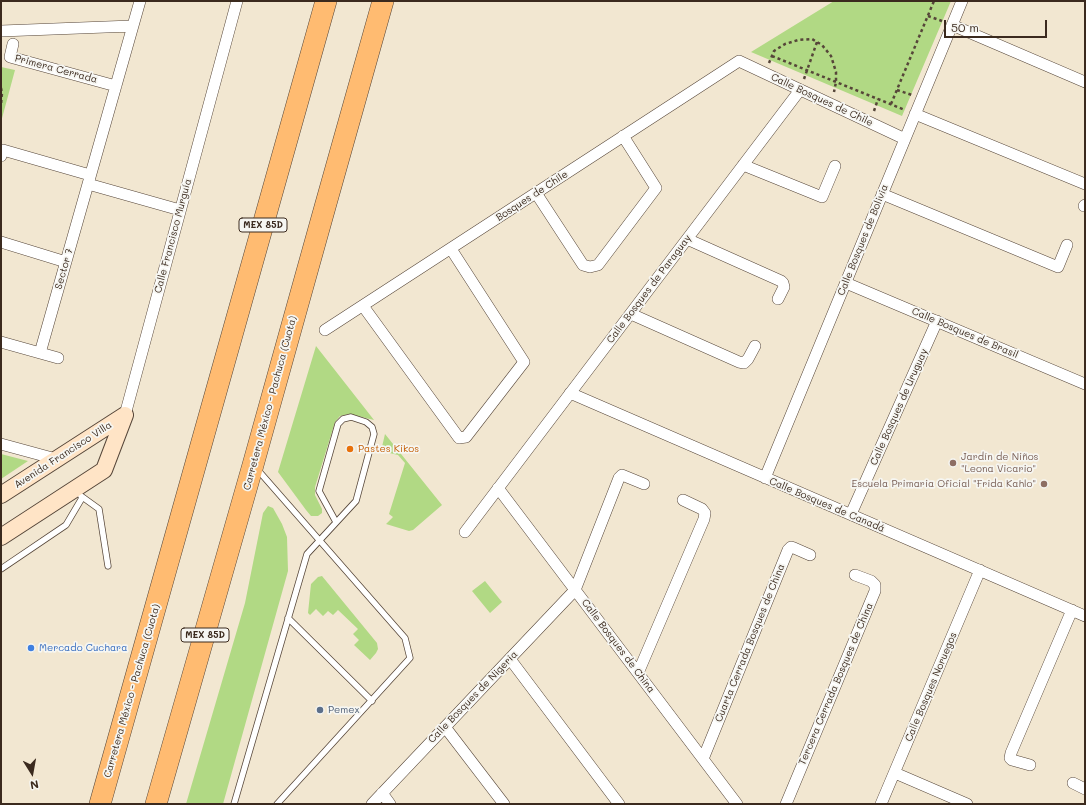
<!DOCTYPE html>
<html>
<head>
<meta charset="utf-8">
<style>
	body { margin:0 }
	#map { position:relative; width:1086px; height:805px; overflow:hidden; background:#f2e7d1; font-family:Mali,sans-serif }
	canvas { display:block }
	.frame { position:absolute; inset:0; border:2px solid #3b2a1e; pointer-events:none }
	.north { position:absolute; left:12px; top:753px; width:40px; height:40px; -webkit-text-stroke:3px #f6f6f2; paint-order:stroke; rotate:169deg; font-size:11px; font-weight:700; line-height:16px; text-align:center; color:#3b2a1e }
	.north::after { content:''; display:block; margin:auto; width:14px; height:18px; background:#3b2a1e; clip-path:polygon(50% 0,100% 100%,50% 72%,0 100%) }
	.scale { position:absolute; left:944px; top:20px; width:103px; height:18px; box-sizing:border-box; border:2px solid #3b2a1e; border-top:0; padding-left:5px; font-size:12px; line-height:14px; white-space:nowrap; color:#3b2a1e; -webkit-text-stroke:3px #f6f6f2; paint-order:stroke }
</style>
</head>
<body>
<div id="map">
<canvas width="1086" height="805"></canvas>
<div class="frame"></div>
<div class="north">N</div>
<div class="scale">50 m</div>
</div>
<script>
const ctx = document.querySelector('canvas').getContext('2d');
ctx.lineJoin = 'round';
function fill(path, color) { ctx.fillStyle = color; ctx.fill(path, 'evenodd'); }
const shape = rows => new Path2D(rows.map(r => 'M' + r).join(''));
function stroke(path, color, width, dash) { ctx.strokeStyle = color; ctx.lineWidth = width; ctx.lineCap = dash ? 'butt' : 'round'; ctx.setLineDash(dash || []); ctx.stroke(path); }
function drawText(font, color, halo, rows, align = 'center') {
  ctx.font = font + ' Mali,sans-serif'; ctx.lineWidth = 3.5; ctx.setLineDash([]); ctx.textBaseline = 'middle'; ctx.strokeStyle = halo; ctx.fillStyle = color; for (const [text, x, y, turn = 0] of rows) {
    ctx.save(); ctx.translate(x, y); ctx.rotate((+turn || 0) * Math.PI / 180); ctx.textAlign = isNaN(turn) ? turn : align; if (halo) ctx.strokeText(text, 0, 0); ctx.fillText(text, 0, 0); ctx.restore();
  }
}
fill(shape([
	[834,1,951,1,902,116,751,52],
	[1,67,15,70,1,122],
	[316,346,374,420,349,414,340,416,335,422,315,487,315,495,322,509,322,513,318,516,311,516,306,510,278,472],
	[385,434,442,505,413,530,409,531,386,524,393,517,389,514,405,463,398,455,381,451],
	[1,454,28,461,1,479],
	[268,506,273,508,282,524,287,537,288,571,223,804,186,804,245,603,263,513],
	[322,576,377,643,378,649,376,653,370,660,354,645,359,640,353,634,358,629,338,610,333,615,328,611,323,616,316,609,310,615,308,613,311,584,318,577],
	[485,581,502,602,490,613,472,591]
]), '#b1d984');
const lane = shape([
	[257,469,405,638,410,658,277,804],
	[81,496,99,509,108,566],
	[1,569,66,525,82,498],
	[288,618,372,701],
	[234,804,307,554,356,501,374,434,372,427,366,422,351,417,343,419,338,424,319,491,336,522]
]);
const street = shape([
	[952,25,1085,82],
	[1,31,132,26],
	[13,44,10,57,116,86],
	[915,114,1085,184],
	[1,156,3,150,90,175],
	[743,165,822,197,835,166],
	[88,184,180,210],
	[536,193,583,265,590,267,598,265,656,188,623,136],
	[882,194,1058,267,1067,245],
	[1084,206,1085,205],
	[687,239,781,281,783,283,784,287,778,299],
	[1,242,66,262],
	[846,283,1085,384],
	[363,306,459,438,466,437,524,362,451,249],
	[631,314,739,362,744,363,748,359,755,346],
	[325,330,739,61,905,139],
	[1,342,58,358],
	[40,353,140,1],
	[570,393,1085,616],
	[125,415,237,1],
	[1,444,56,459],
	[765,478,962,1],
	[498,488,737,804],
	[851,514,937,321],
	[465,532,800,90],
	[510,659,619,804],
	[638,673,704,519,705,513,702,509,683,500],
	[445,727,504,804],
	[703,759,788,550,791,547,794,548,810,555],
	[1030,765,1012,760,1010,758,1011,753,1072,610],
	[895,773,967,804],
	[1073,783,1085,789],
	[382,793,390,804],
	[372,804,575,590,619,478,622,475,644,484],
	[786,804,875,591,875,585,871,581,855,575],
	[881,804,980,570]
]);
const secondary = shape([
	[1,495,125,415],
	[1,537,104,470,125,415]
]);
const highway = shape([
	[100,804,326,1],
	[156,804,253,465,325,207,383,1]
]);
stroke(lane, '#564639', 7);
stroke(street, '#564639', 12);
stroke(secondary, '#564639', 18);
stroke(highway, '#564639', 22);
stroke(shape([
	[928,16,942,21],
	[772,56,905,110],
	[769,63,774,51,785,44,798,40,812,39,822,45,831,56,836,72,836,82,834,92],
	[804,79,817,42],
	[1,88,2,93,1,105],
	[897,90,912,95],
	[891,104,934,1],
	[874,111,878,99]
]), '#564639', 2.5, [3, 3]);
stroke(lane, '#fff', 5.5);
stroke(street, '#fff', 11);
stroke(secondary, '#ffe4c6', 16);
stroke(highway, '#ffbb71', 21);
for (const [x, y, r, color] of [
	[350,449,4,"#e8710a"],
	[953,463,4,"#8d6e63"],
	[1044,484,4,"#8d6e63"],
	[31,648,4,"#3f7fe0"],
	[320,710,4,"#5c6f8a"]
]) { const dot = new Path2D(); dot.arc(x, y, r, 0, 2 * Math.PI); ctx.fillStyle = color; ctx.fill(dot); stroke(dot, '#f6f6f2', 1.5); }
for (const [x, y, w] of [
	[263,225,48],
	[205,635,48]
]) { const box = new Path2D(); box.roundRect(x - w / 2, y - 7, w, 14, 3); ctx.fillStyle = '#f6f6f2'; ctx.fill(box); stroke(box, '#3b2a1e', 1); }
drawText('bold 9px', '#3b2a1e', null, [
	["MEX 85D",263,225],
	["MEX 85D",205,635]
]);
drawText('10px', '#3b2a1e', '#f6f6f2', [
	["Primera Cerrada",56,69,15],
	["Calle Bosques de Chile",822,100,25],
	["Bosques de Chile",532,196,-33],
	["Calle Francisco Murguía",173,236,-75],
	["Calle Bosques de Bolivia",863,240,-68],
	["Sector 7",64,269,-74],
	["Calle Bosques de Paraguay",649,289,-53],
	["Calle Bosques de Brasil",965,333,23],
	["Carretera México - Pachuca (Cuota)",270,403,-75],
	["Calle Bosques de Uruguay",899,407,-66],
	["Avenida Francisco Villa",63,455,-33],
	["Calle Bosques de Canadá",827,505,23],
	["Cuarta Cerrada Bosques de China",750,643,-68],
	["Calle Bosques de China",618,646,53],
	["Tercera Cerrada Bosques de China",836,684,-67],
	["Calle Bosques Noruegos",931,687,-67],
	["Carretera México - Pachuca (Cuota)",132,691,-74],
	["Calle Bosques de Nigeria",473,697,-46]
]);
drawText('10px', '#c56008', '#f6f6f2', [
	["Pastes Kikos",358,449]
], 'left');
drawText('10px', '#785e54', '#f6f6f2', [
	["Jardín de Niños",961,457],
	["\"Leona Vicario\"",961,469],
	["Escuela Primaria Oficial \"Frida Kahlo\"",1036,484,"right"]
], 'left');
drawText('10px', '#366cbe', '#f6f6f2', [
	["Mercado Cuchara",39,648]
], 'left');
drawText('10px', '#4e5e75', '#f6f6f2', [
	["Pemex",328,710]
], 'left');
</script>
</body>
</html>
